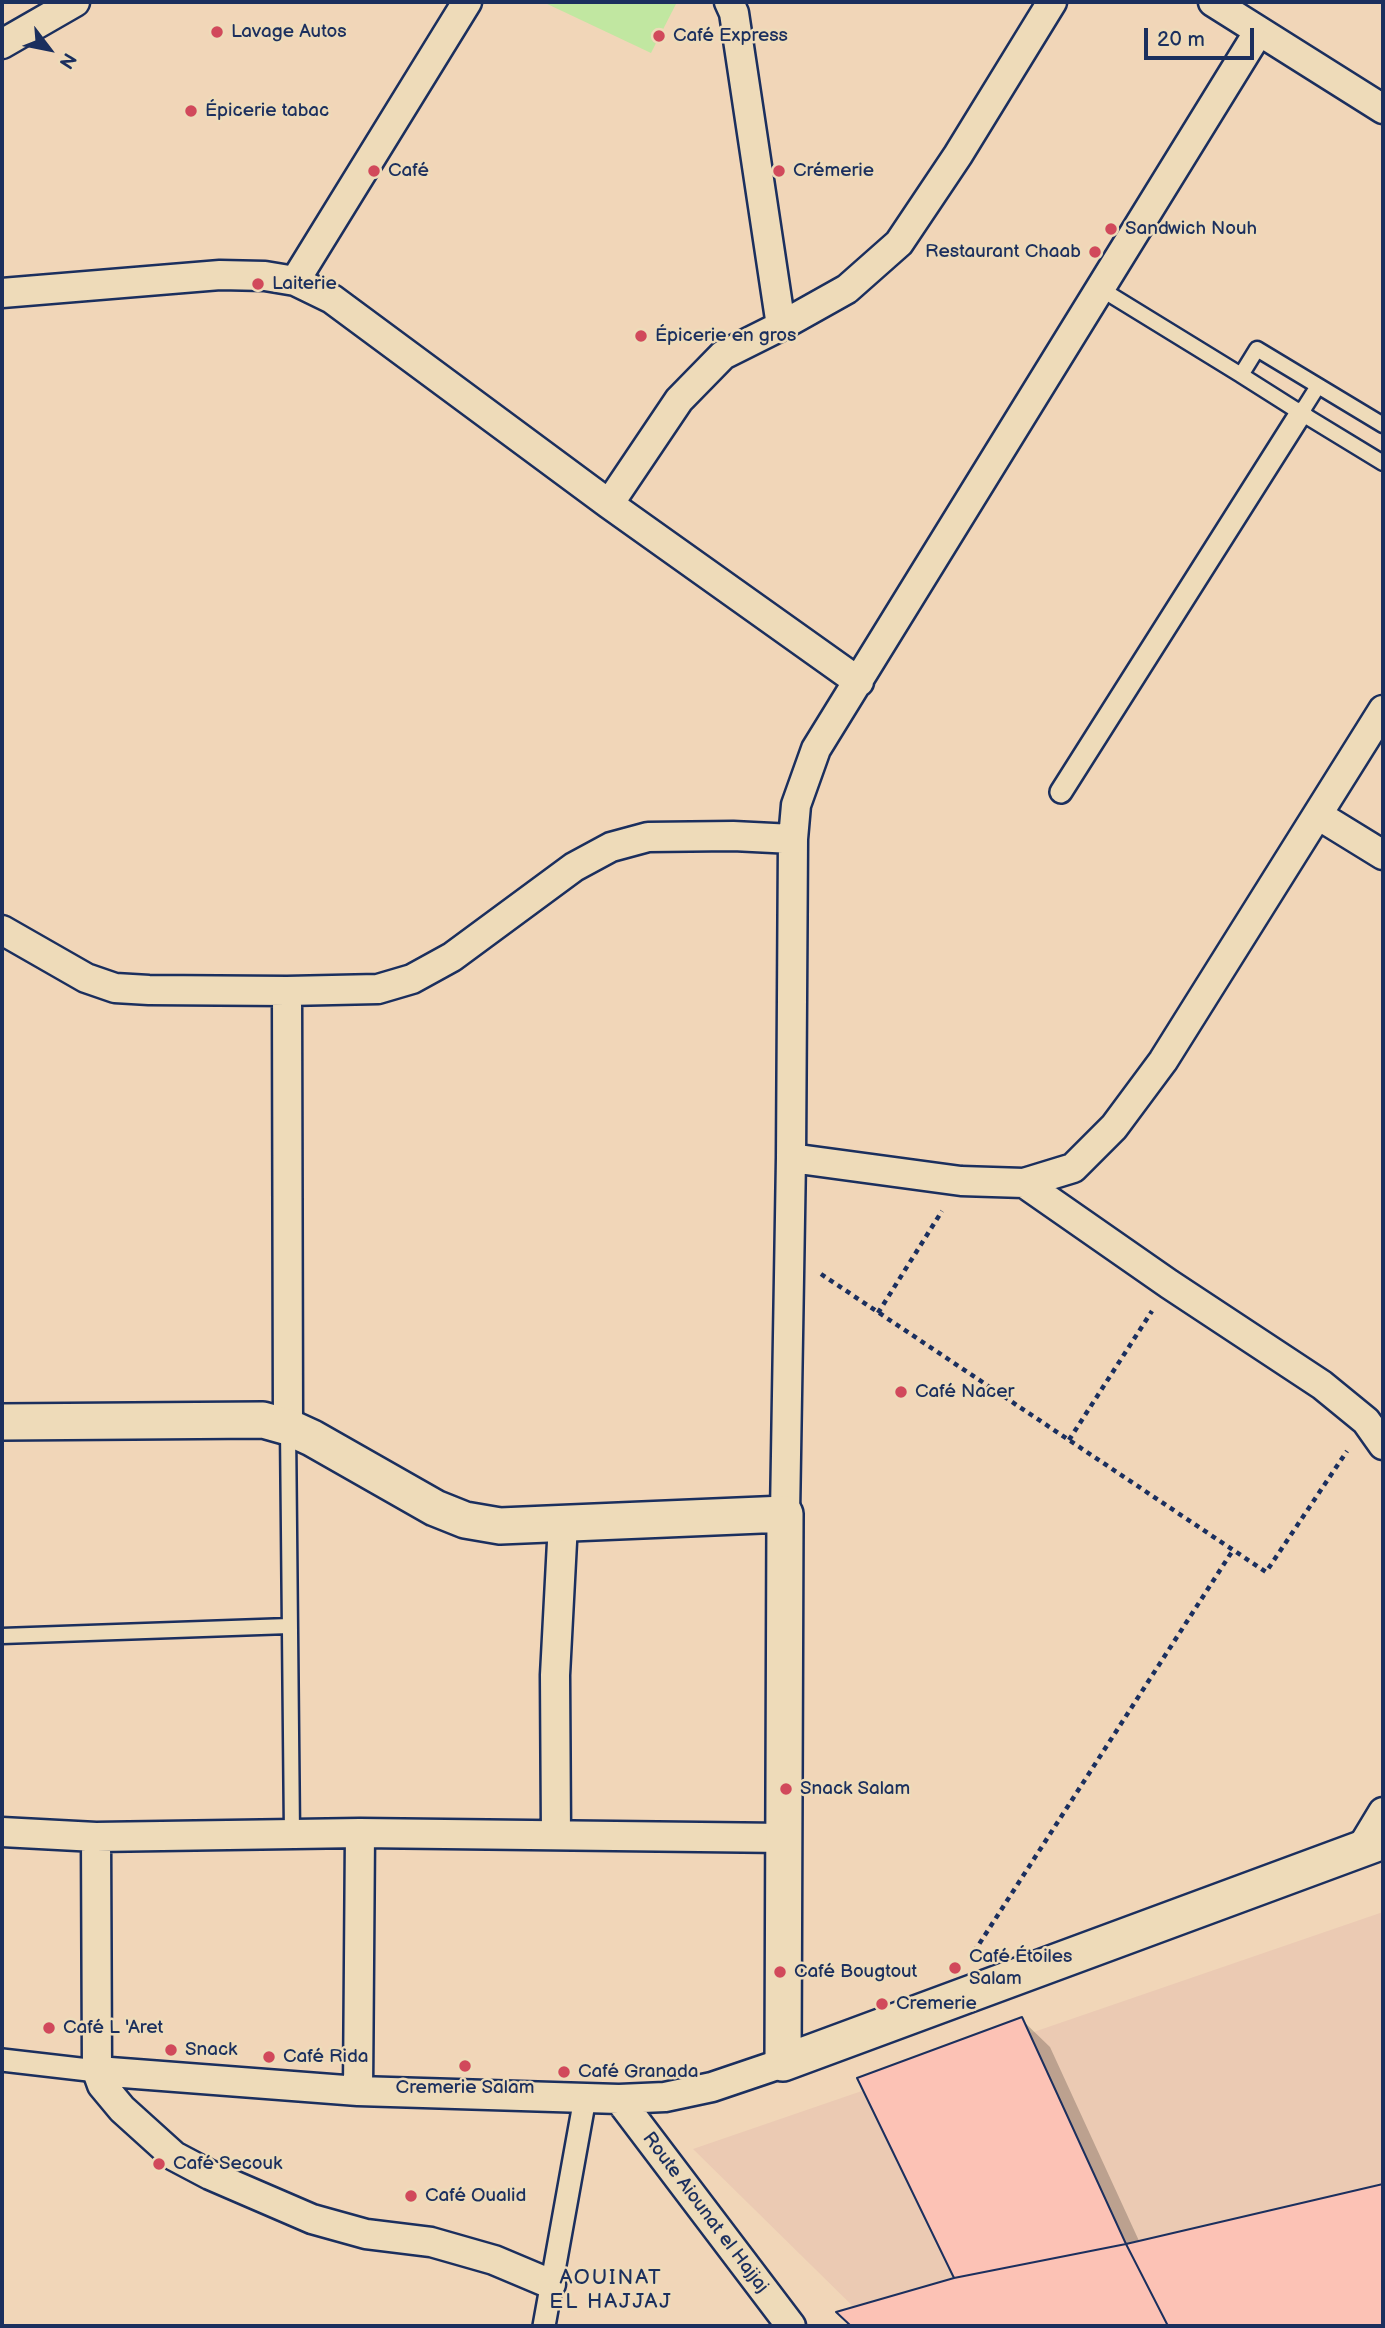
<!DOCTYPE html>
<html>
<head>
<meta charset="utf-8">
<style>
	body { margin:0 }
	#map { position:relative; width:1385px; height:2328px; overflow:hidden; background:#f1d6b8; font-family:"Balsamiq Sans",sans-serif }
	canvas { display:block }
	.frame { position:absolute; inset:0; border:4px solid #1b2f5e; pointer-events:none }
	.north { position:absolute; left:14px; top:14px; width:70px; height:70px; -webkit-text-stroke:5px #eedbb9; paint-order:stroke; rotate:122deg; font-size:19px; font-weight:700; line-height:28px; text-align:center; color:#1b2f5e }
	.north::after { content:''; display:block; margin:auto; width:24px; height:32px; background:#1b2f5e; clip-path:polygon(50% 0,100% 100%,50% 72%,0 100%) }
	.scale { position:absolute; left:1144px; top:28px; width:110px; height:32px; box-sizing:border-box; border:4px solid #1b2f5e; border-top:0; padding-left:9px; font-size:21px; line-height:24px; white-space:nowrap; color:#1b2f5e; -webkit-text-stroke:5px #eedbb9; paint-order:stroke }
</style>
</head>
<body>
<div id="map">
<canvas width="1385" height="2328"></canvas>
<div class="frame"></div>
<div class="north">N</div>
<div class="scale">20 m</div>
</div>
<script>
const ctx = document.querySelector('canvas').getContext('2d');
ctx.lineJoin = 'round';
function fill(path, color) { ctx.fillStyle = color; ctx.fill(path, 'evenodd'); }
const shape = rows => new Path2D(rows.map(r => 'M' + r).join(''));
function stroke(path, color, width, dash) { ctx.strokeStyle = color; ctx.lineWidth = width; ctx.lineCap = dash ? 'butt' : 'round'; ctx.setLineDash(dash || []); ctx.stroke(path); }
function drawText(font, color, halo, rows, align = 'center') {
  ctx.font = font + ' "Balsamiq Sans",sans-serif'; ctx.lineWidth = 5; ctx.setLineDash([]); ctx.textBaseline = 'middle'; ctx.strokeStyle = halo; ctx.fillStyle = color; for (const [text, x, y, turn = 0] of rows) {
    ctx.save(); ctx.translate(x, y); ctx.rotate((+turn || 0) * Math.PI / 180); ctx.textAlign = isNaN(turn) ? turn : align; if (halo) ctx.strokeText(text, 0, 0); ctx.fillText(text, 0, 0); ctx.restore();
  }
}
fill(shape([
	[1383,1912,1383,2326,873,2326,693,2149]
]), '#ebcab3');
fill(shape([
	[543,2,677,2,651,53]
]), '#c1e7a1');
fill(shape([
	[1021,2019,1050,2047,1140,2243,1383,2186,1383,2326,852,2326,839,2313,956,2279]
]), '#0003');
const building = shape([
	[1022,2017,1126,2244,954,2278,857,2078,1022,2017],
	[1383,2184,1383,2326,1168,2326,1126,2244,1383,2184],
	[1126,2244,1168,2326,851,2326,836,2312,954,2278,1126,2244]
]);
fill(building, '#fcc2b5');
stroke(building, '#1b2f5e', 2);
const service = shape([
	[1101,289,1241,375,1257,349,1383,425],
	[1241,375,1301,413,1318,386],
	[1301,413,1383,463],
	[288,1428,292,1834],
	[2,1636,289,1626]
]);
const pedestrian = shape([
	[1061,792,1301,413],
	[2,2060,97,2071],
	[544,2326,585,2098]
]);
const minor = shape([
	[729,2,734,13,781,326],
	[1213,2,1383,109],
	[2,44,75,2],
	[295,281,467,2],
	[2,293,220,275,265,276,295,281,332,299,609,504,859,682],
	[609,504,679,400,723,355,781,326,847,289,899,243,958,155,1052,2],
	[1318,815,1383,855],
	[2,930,86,978,115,988,149,990,287,991,378,989,412,979,452,957,574,867,611,847,648,837,733,836,793,839],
	[287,991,288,1427],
	[791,1158,961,1181,1024,1183,1073,1168,1114,1127,1163,1061,1383,710],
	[1024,1183,1169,1284,1322,1385,1366,1421,1383,1445],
	[785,1514,791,1158,793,839,796,805,816,749,1259,31],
	[2,1832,96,1837,360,1833,785,1838],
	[556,1835,555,1675,563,1523],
	[96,1837,97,2071,102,2085,122,2109,174,2156,210,2175,312,2219,366,2234,431,2242,494,2260,551,2284],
	[1360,1850,1383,1812],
	[97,2071,358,2091,619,2099,665,2097,712,2087,783,2063],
	[358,2091,360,1833],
	[619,2099,791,2326]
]);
const tertiary = shape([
	[2,1422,263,1420,288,1427,312,1438,435,1508,465,1520,500,1526,785,1514,783,2063,1383,1841]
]);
stroke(service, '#1b2f5e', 19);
stroke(pedestrian, '#1b2f5e', 26);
stroke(minor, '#1b2f5e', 33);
stroke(tertiary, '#1b2f5e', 40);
stroke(shape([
	[821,1274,1266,1572,1347,1451],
	[878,1313,942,1211],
	[1069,1440,1152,1311],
	[974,1952,1233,1550]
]), '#1b2f5e', 4.5, [5, 5]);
stroke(service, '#eedbb9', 14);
stroke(pedestrian, '#eedbb9', 21);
stroke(minor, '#eedbb9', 28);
stroke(tertiary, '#eedbb9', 35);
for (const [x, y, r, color] of [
	[217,32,7,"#d1495b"],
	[659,36,7,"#d1495b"],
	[191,111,7,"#d1495b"],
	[374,171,7,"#d1495b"],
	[779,171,7,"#d1495b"],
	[1111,229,7,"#d1495b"],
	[1095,252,7,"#d1495b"],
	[258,284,7,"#d1495b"],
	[641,336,7,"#d1495b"],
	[901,1392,7,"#d1495b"],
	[786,1789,7,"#d1495b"],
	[955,1968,7,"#d1495b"],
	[780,1972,7,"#d1495b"],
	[882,2004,7,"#d1495b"],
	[49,2028,7,"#d1495b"],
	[171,2050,7,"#d1495b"],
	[269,2057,7,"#d1495b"],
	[465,2066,7,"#d1495b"],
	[564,2072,7,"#d1495b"],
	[159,2164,7,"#d1495b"],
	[411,2196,7,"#d1495b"]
]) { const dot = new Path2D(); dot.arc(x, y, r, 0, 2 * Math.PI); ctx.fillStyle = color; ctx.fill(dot); stroke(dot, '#eedbb9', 2.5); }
drawText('19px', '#1b2f5e', '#eedbb9', [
	["Lavage Autos",231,32],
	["Café Express",673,36],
	["Épicerie tabac",205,111],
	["Café",388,171],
	["Crémerie",793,171],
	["Sandwich Nouh",1125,229],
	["Restaurant Chaab",1081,252,"right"],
	["Laiterie",272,284],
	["Épicerie en gros",655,336],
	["Café Nacer",915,1392],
	["Snack Salam",800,1789],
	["Café Étoiles",969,1957],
	["Salam",969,1979],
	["Café Bougtout",794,1972],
	["Cremerie",896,2004],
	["Café L 'Aret",63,2028],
	["Snack",185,2050],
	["Café Rida",283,2057],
	["Café Granada",578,2072],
	["Cremerie Salam",465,2088,"center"],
	["Café Secouk",173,2164],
	["Café Oualid",425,2196]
], 'left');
drawText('19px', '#1b2f5e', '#eedbb9', [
	["Route Aiounat el Hajjaj",705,2213,53]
]);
ctx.letterSpacing = '2px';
drawText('21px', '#1b2f5e', '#eedbb9', [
	["AOUINAT",611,2279],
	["EL HAJJAJ",611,2303]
]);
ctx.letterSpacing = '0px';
</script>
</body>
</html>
